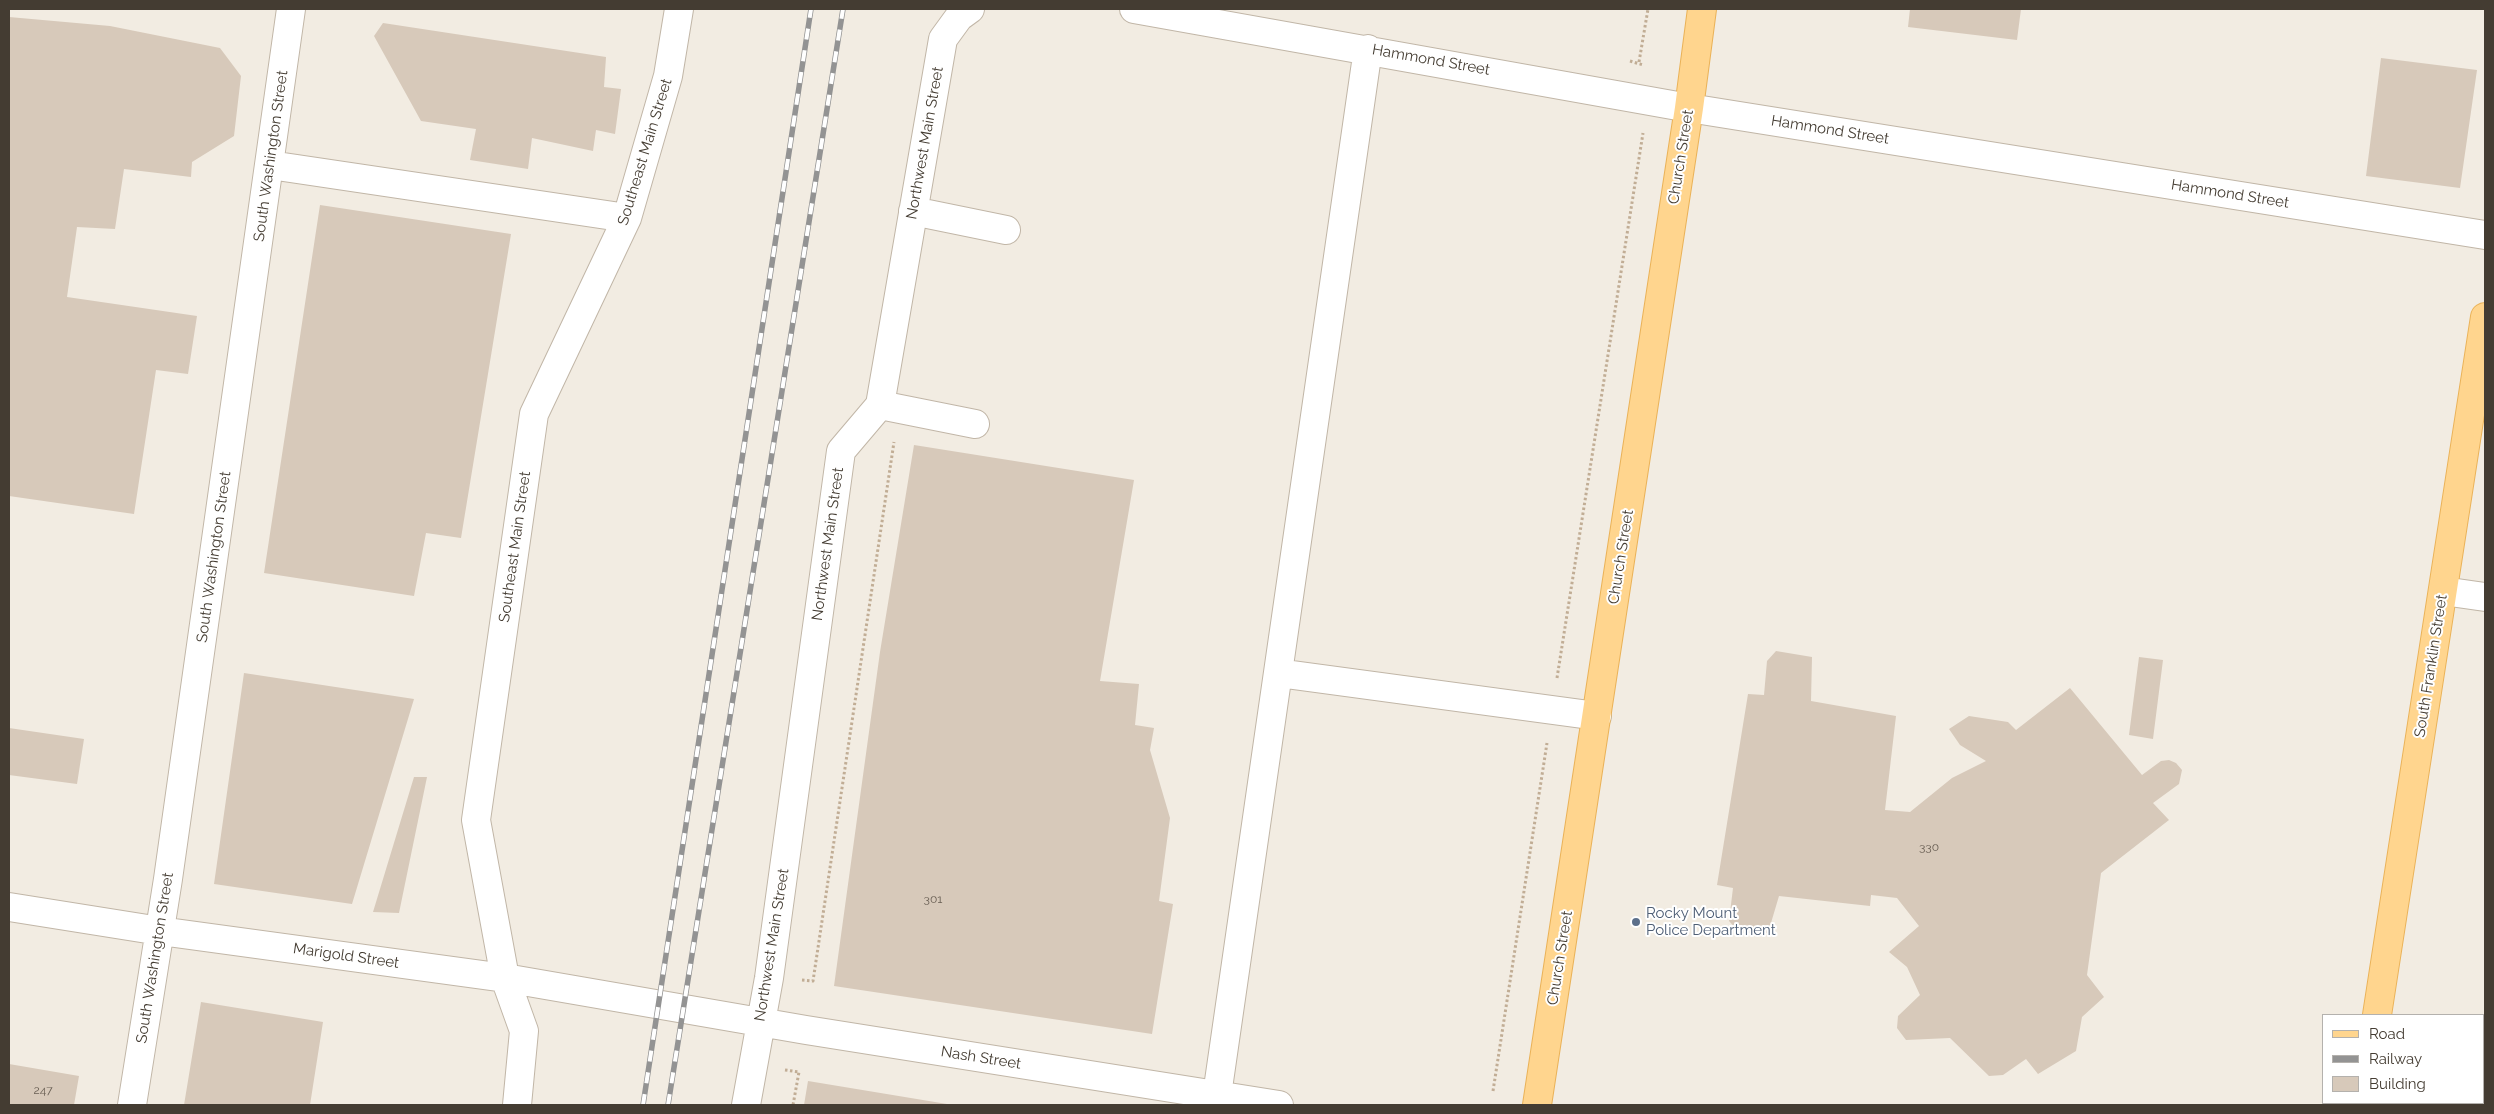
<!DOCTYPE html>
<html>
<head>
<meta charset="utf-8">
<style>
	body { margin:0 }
	#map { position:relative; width:2494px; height:1114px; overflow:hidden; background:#f2ece2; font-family:Raleway,sans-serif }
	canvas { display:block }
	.frame { position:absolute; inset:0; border:10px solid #443c32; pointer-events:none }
	.legend { position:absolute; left:2322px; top:1014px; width:162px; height:90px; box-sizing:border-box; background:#fff; border:1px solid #b4b1ad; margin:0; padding:6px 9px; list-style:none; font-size:15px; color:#443c32 }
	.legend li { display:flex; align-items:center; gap:10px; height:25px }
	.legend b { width:25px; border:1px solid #b4b1ad }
</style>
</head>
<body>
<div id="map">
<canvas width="2494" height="1114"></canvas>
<div class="frame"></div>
<ul class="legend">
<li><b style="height:6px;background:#ffd58e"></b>Road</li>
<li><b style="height:6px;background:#939393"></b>Railway</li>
<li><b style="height:14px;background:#d7c9ba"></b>Building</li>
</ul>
</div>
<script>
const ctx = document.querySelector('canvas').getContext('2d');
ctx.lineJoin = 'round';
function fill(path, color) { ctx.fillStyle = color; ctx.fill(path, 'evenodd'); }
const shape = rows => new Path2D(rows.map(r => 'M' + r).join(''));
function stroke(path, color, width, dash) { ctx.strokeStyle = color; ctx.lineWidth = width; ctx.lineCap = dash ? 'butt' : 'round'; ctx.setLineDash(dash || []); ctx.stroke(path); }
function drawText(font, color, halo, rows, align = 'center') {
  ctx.font = font + ' Raleway,sans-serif'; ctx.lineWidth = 4; ctx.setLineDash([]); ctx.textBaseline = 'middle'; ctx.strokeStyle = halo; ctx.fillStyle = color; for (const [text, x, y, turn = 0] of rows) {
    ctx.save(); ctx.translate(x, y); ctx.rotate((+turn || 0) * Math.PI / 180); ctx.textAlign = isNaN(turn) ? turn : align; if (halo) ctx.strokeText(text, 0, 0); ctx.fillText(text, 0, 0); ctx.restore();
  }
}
fill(shape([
	[1910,9,2021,9,2017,40,1908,27],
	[9,17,110,26,220,48,241,76,234,136,192,162,191,177,124,169,115,229,77,227,67,297,197,316,188,374,156,370,134,514,9,496],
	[383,23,606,57,604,87,621,89,615,134,596,130,593,151,532,138,528,169,470,160,476,129,421,121,374,36],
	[2381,58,2477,70,2460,188,2366,176],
	[320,205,511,234,461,538,426,533,414,596,264,573],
	[914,445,1134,480,1100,681,1139,684,1135,725,1154,728,1150,750,1170,818,1159,901,1173,904,1152,1034,834,986,880,652],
	[1776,651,1812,657,1811,701,1896,716,1885,810,1910,812,1952,778,1986,761,1960,745,1949,729,1969,716,2008,722,2016,730,2070,688,2142,775,2161,761,2169,760,2176,763,2182,770,2179,784,2153,803,2169,820,2101,873,2087,975,2104,997,2082,1017,2076,1051,2038,1074,2026,1059,2003,1075,1989,1076,1950,1038,1906,1040,1897,1028,1898,1016,1920,995,1907,967,1889,952,1919,926,1897,898,1871,895,1870,906,1779,896,1768,933,1740,933,1729,921,1733,888,1717,885,1748,694,1764,695,1767,661],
	[2139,657,2163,660,2153,739,2129,735],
	[244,673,414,699,352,904,214,884],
	[9,728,84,739,77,784,9,775],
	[414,777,427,777,399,913,373,912],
	[201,1002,323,1022,310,1105,184,1105],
	[2483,1032,2485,1032,2485,1105,2445,1105,2445,1103,2483,1103],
	[9,1064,79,1076,74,1105,9,1105],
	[808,1081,947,1104,947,1105,804,1105]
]), '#d7c9ba');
const minor = shape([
	[1134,9,1689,108,2485,235],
	[270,165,627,218],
	[913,211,1006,230],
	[880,405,975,424],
	[2443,591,2485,597],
	[1278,673,1597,716],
	[9,907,160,931,505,978,806,1030,1279,1105],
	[1217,1095,1368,49],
	[132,1105,168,879,291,9],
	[517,1105,524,1031,505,978,476,820,534,414,627,218,668,76,679,9],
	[746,1105,769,978,841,451,880,405,943,39,959,17,970,9]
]);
const major = shape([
	[2377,1015,2485,317],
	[1537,1105,1689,108,1702,9],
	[2363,1105,2363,1103]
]);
stroke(minor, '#c1b6a7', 30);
stroke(major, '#eab258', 30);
stroke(shape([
	[1630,61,1643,65],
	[1639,62,1648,9],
	[1557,678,1643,133],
	[802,980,813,981,894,442],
	[785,1070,799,1072,793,1105],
	[1493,1091,1547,743]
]), '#c1ad95', 3, [2.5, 2.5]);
stroke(minor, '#fff', 28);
stroke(major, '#ffd58e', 28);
const rail = shape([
	[643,1105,811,9],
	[668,1105,843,9]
]);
stroke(rail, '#939393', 5.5);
stroke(rail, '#fff', 4, [11]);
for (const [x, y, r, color] of [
	[1636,922,5,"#5c6f8a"]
]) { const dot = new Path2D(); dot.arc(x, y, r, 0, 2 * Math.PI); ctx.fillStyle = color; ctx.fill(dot); stroke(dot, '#fff', 2); }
drawText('12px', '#695f54', null, [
	["330",1929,847],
	["301",933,899],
	["247",43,1090]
]);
drawText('15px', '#443c32', '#fff', [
	["Hammond Street",1431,60,10],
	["Hammond Street",1830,130,9],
	["Northwest Main Street",925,143,-80],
	["Southeast Main Street",645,152,-73],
	["South Washington Street",271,156,-82],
	["Church Street",1681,157,-81],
	["Hammond Street",2230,194,9],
	["Northwest Main Street",828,544,-82],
	["Southeast Main Street",515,547,-82],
	["South Washington Street",214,557,-82],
	["Church Street",1621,557,-81],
	["South Franklin Street",2431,666,-81],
	["Northwest Main Street",772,945,-81],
	["Marigold Street",346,956,8],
	["South Washington Street",155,958,-81],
	["Church Street",1560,958,-81],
	["Nash Street",981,1058,9]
]);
drawText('15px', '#4e5e75', '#fff', [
	["Rocky Mount",1646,913],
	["Police Department",1646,930]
], 'left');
</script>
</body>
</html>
